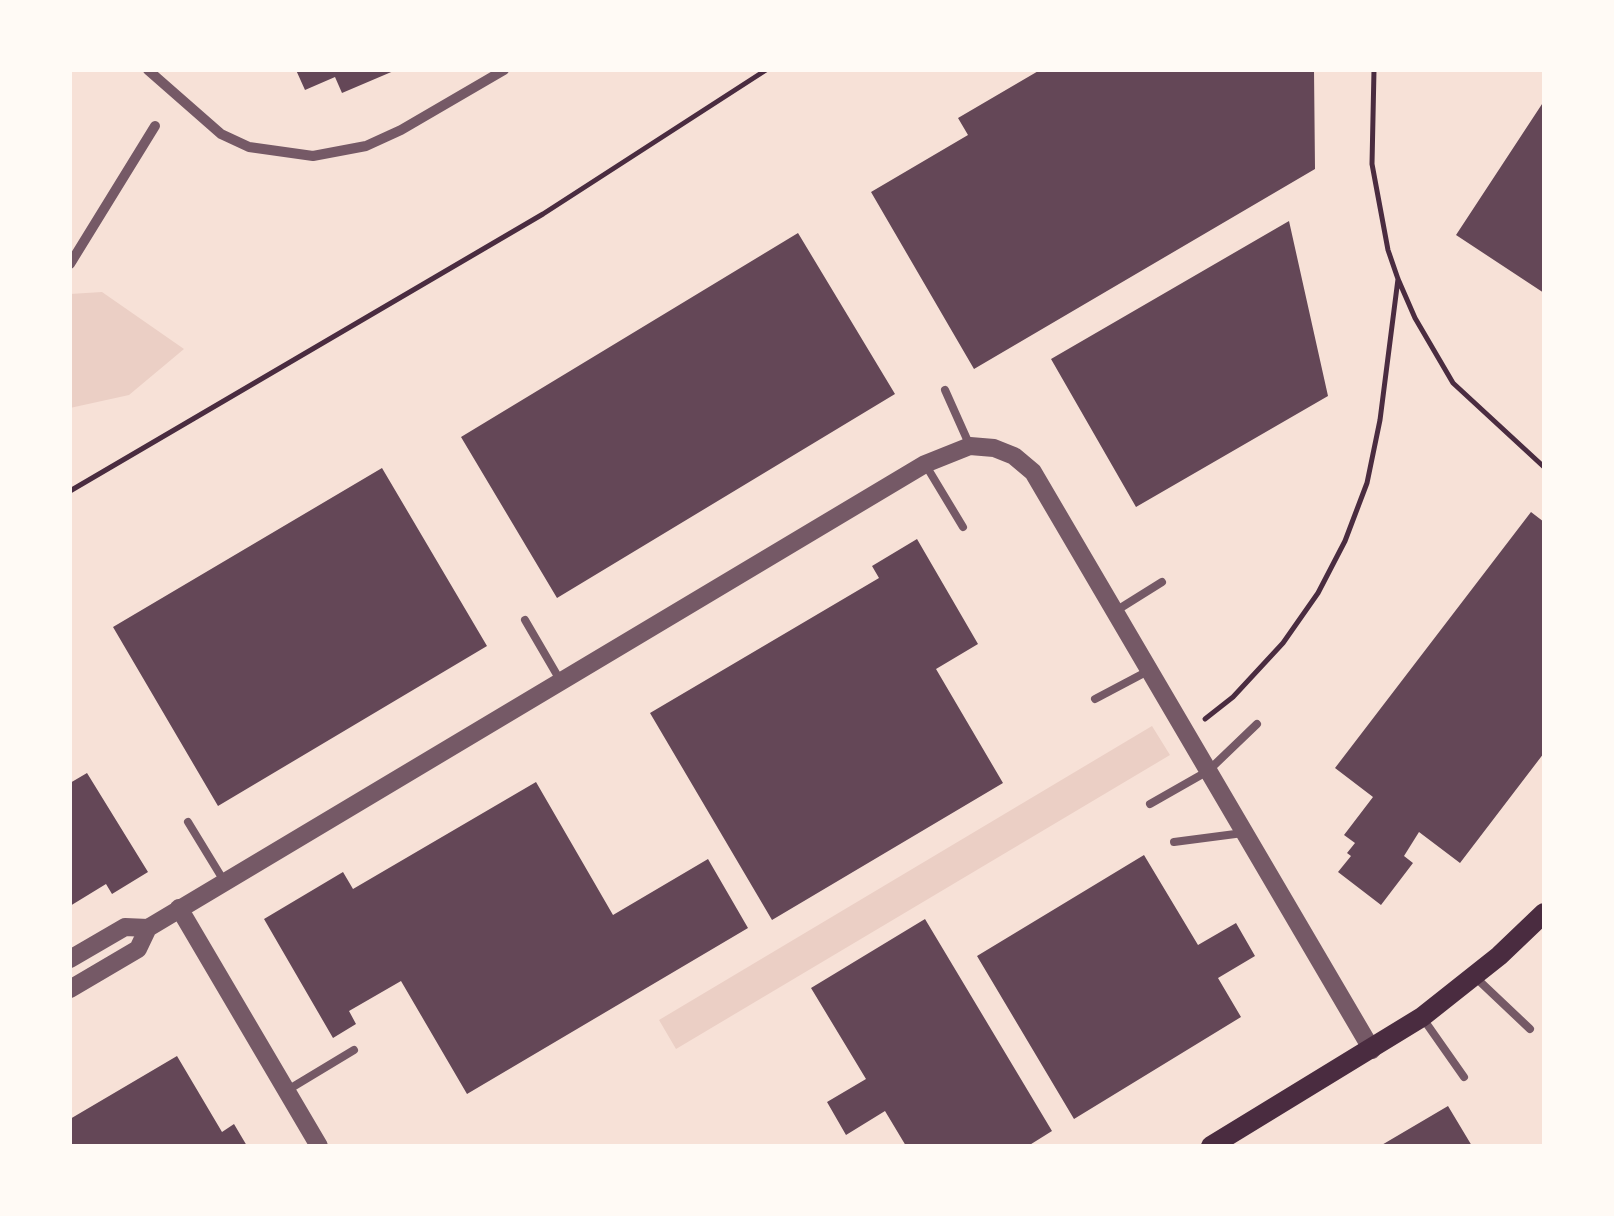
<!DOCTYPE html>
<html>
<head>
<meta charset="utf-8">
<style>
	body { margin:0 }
	#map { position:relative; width:1614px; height:1216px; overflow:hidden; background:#f7e1d7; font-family:"Exo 2",sans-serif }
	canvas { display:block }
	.frame { position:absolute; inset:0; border:72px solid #fffaf5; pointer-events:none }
</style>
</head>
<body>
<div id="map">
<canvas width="1614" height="1216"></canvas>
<div class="frame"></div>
</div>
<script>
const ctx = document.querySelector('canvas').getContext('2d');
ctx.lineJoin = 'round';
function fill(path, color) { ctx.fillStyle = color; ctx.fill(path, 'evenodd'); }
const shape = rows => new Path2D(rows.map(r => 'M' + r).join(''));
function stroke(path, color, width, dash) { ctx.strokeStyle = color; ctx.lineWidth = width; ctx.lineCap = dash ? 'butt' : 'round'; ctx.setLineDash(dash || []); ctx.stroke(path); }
fill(shape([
	[102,292,184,349,129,395,70,408,70,294],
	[1152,726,1170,755,676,1049,659,1020]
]), '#ebcfc5');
fill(shape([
	[296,70,396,70,342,93,335,77,305,90],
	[1040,70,1314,70,1315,169,974,369,871,192,968,135,958,118],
	[1544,101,1544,293,1456,235],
	[1289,221,1328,396,1136,507,1051,359],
	[798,233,895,394,557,598,461,437],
	[382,468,487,646,218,806,113,627],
	[1531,512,1544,522,1544,753,1460,863,1419,832,1404,856,1413,863,1381,905,1338,872,1351,856,1347,853,1355,843,1344,835,1373,797,1335,768],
	[917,539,978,644,936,669,1003,783,772,920,650,713,879,578,872,566],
	[87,773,148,872,112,894,106,884,70,906,70,783],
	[536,782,613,915,708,859,748,928,467,1094,401,981,349,1011,356,1024,333,1038,264,919,343,872,353,889],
	[1144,855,1198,945,1236,923,1255,956,1218,978,1241,1017,1074,1119,977,956],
	[925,919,1052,1131,1028,1146,906,1146,885,1111,846,1135,827,1102,866,1079,811,988],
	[177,1056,222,1132,234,1124,247,1146,70,1146,70,1119],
	[1448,1106,1472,1146,1380,1146]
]), '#644757');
stroke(shape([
	[1374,70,1372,164,1388,250,1398,279,1415,318,1453,383,1544,467],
	[70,491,543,214,766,70],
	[1205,719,1233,697,1283,643,1318,593,1345,541,1367,483,1380,420,1398,279]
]), '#4a2c40', 5);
stroke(shape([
	[945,390,970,446],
	[925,464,963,527],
	[1114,612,1162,582],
	[525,620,560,680],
	[1095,699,1148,671],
	[1150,804,1208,771,1257,724],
	[188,822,224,881],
	[1174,842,1243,833],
	[1474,976,1530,1029],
	[1424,1020,1464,1077],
	[286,1091,354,1050]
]), '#755966', 8);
stroke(shape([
	[148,70,221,134,249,147,313,156,366,146,401,130,504,70],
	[70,264,155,126]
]), '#755966', 10);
stroke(shape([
	[179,908,319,1146],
	[70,959,125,927,148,928,925,464,970,446,994,448,1014,456,1033,472,1372,1050],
	[70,989,138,949,148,928]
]), '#755966', 18);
stroke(shape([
	[1211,1146,1422,1017,1499,956,1544,913]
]), '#4a2c40', 20);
</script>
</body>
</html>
